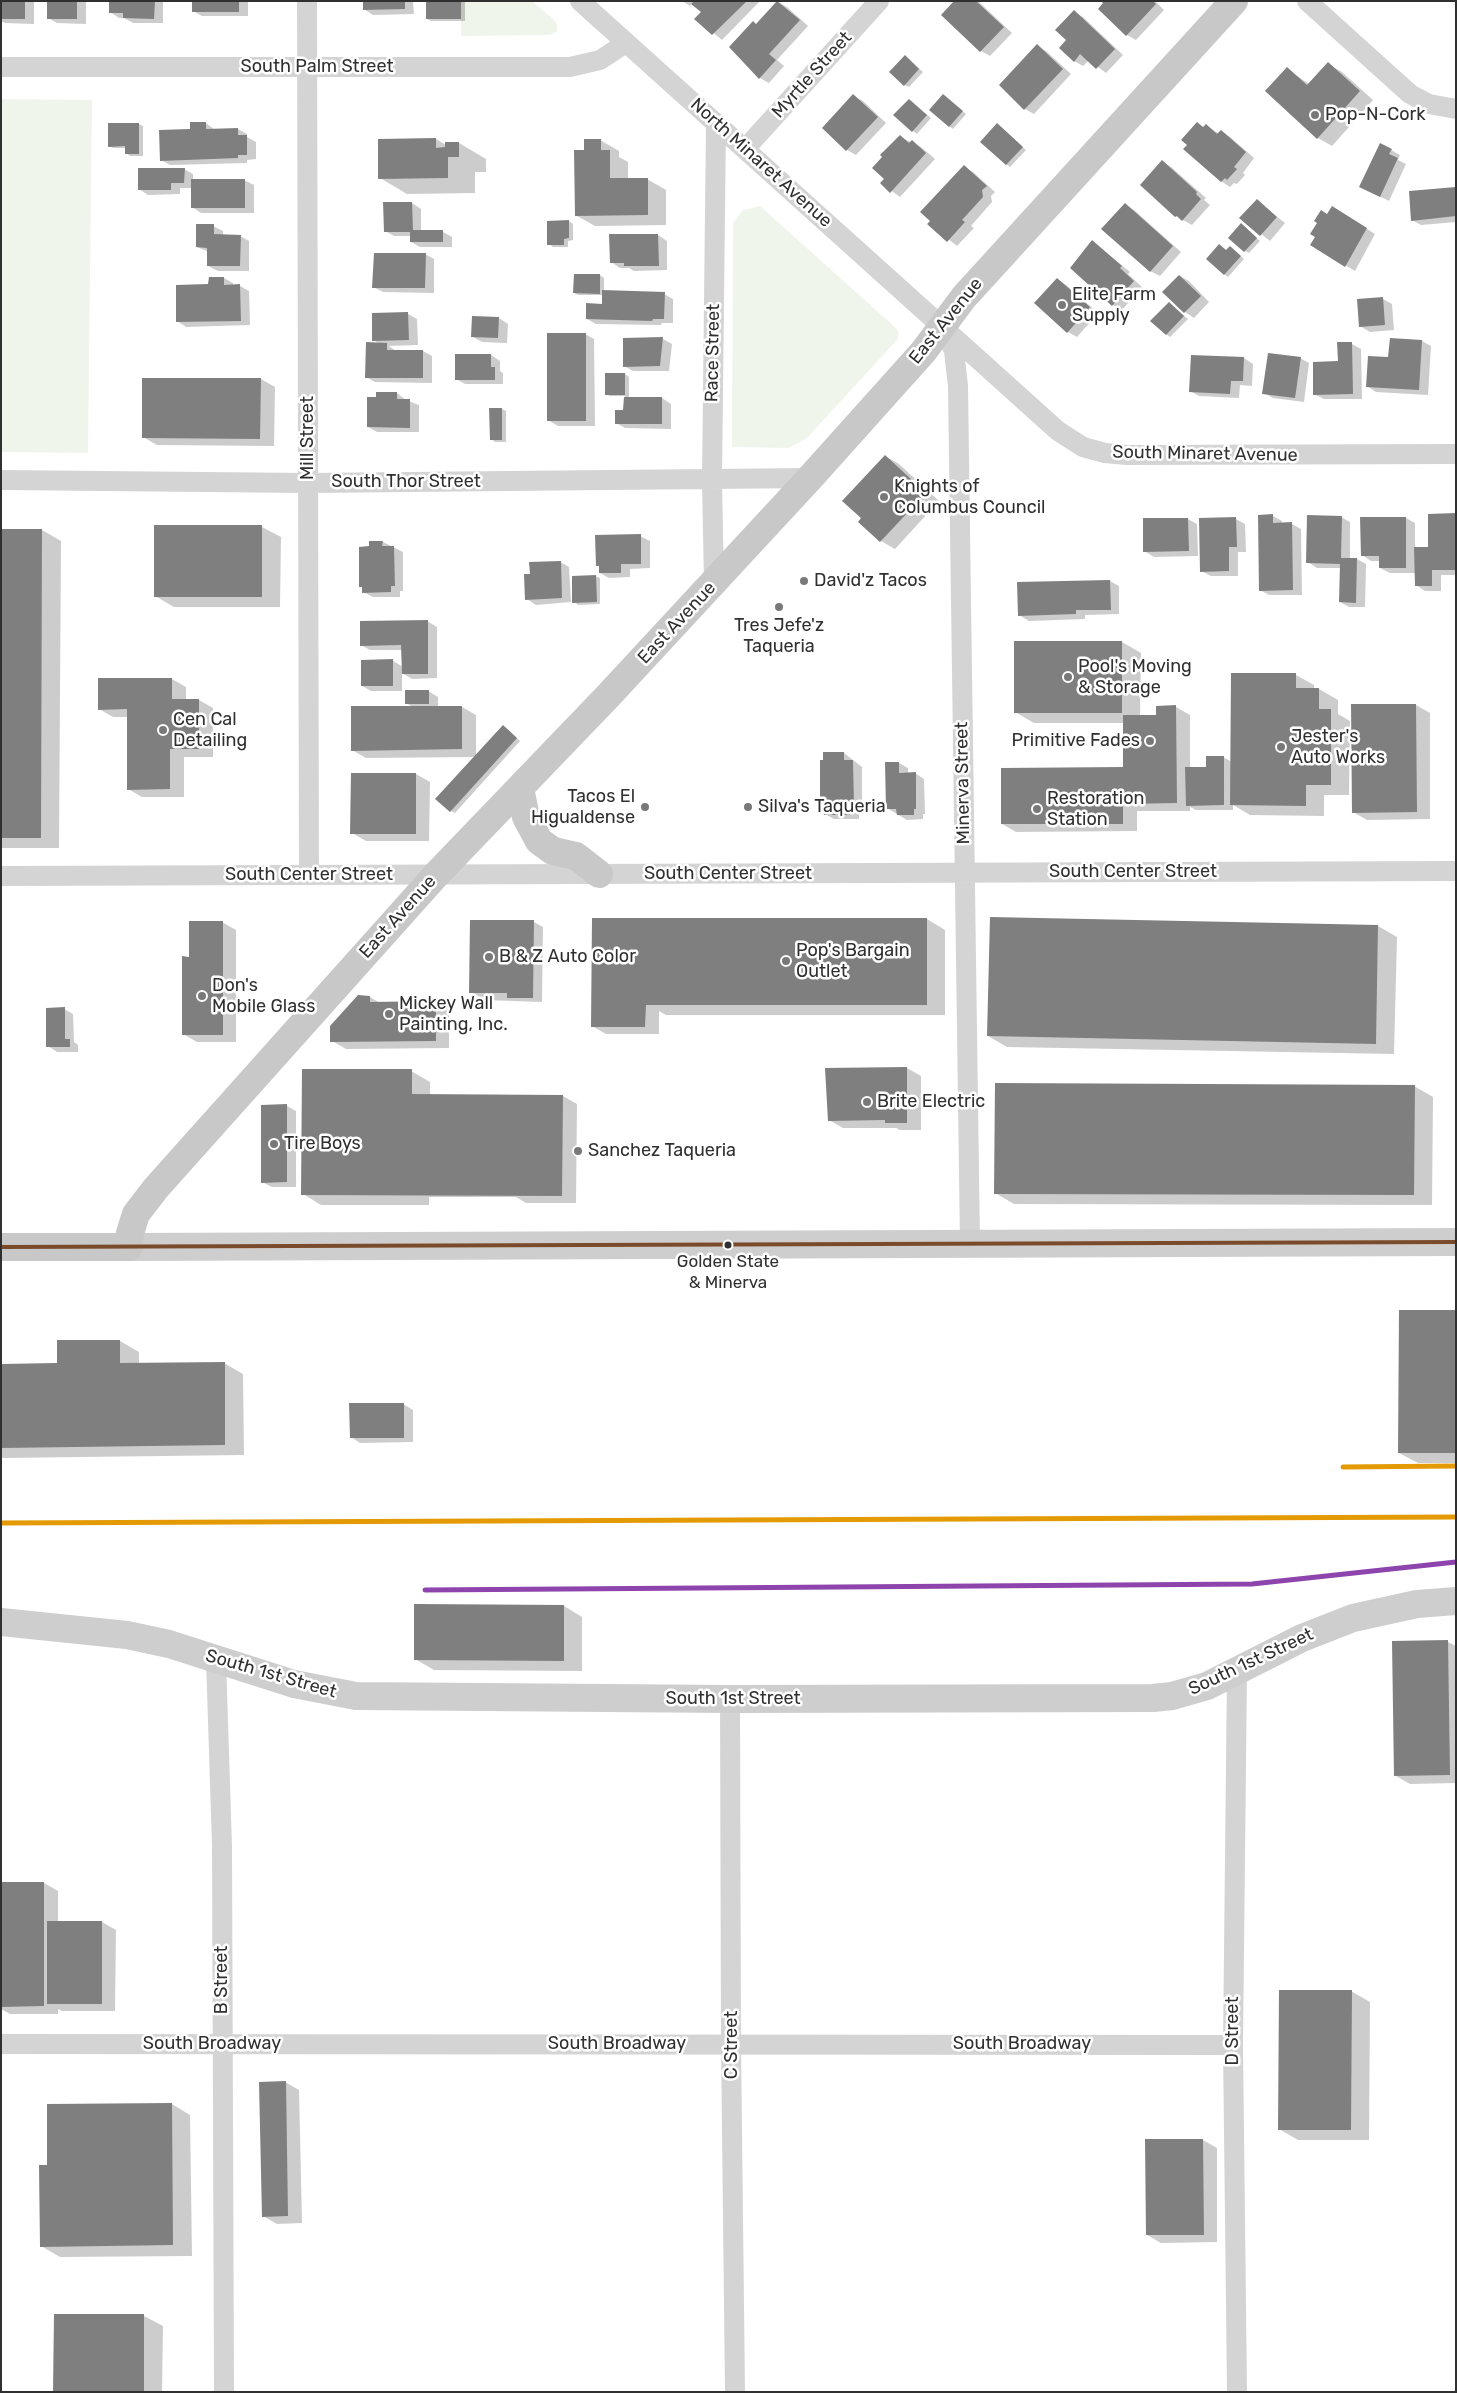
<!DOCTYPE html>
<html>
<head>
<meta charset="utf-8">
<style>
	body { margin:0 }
	#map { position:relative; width:1457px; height:2393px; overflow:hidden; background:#fff; font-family:Rubik,sans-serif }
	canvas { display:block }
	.frame { position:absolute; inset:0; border:2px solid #303030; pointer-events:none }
</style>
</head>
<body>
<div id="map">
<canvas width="1457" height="2393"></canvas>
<div class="frame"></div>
</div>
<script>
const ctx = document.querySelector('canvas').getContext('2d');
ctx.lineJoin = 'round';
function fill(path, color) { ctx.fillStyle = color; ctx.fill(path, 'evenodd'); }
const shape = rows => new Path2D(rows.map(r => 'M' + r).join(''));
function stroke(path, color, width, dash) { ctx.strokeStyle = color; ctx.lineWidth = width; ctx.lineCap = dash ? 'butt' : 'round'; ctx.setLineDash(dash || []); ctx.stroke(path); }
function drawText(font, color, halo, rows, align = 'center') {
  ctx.font = font + ' Rubik,sans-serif'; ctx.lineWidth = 5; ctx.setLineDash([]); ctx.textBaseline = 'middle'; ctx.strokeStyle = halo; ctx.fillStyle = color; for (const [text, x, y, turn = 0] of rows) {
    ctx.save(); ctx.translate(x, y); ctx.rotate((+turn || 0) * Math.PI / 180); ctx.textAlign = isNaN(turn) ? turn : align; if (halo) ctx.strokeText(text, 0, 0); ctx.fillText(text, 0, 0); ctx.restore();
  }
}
fill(shape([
	[461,1,532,1,554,20,557,24,557,31,550,35,461,36],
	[1,99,92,100,88,453,1,452],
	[760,206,896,328,899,333,897,340,806,439,788,448,732,447,733,223,743,210]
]), '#f0f5ec');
fill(shape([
	[1,1,34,1,34,24,5,23,1,21],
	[49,1,86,1,86,24,57,23,48,18],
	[110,1,163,1,163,23,133,23,124,18,119,18,110,12],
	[193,1,248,1,248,16,202,16,193,11],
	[364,1,413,1,414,14,373,15,364,9],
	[427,1,465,1,465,21,431,21,427,19],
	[682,1,760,1,722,40,696,19,702,12,692,3,690,6],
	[956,1,978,1,1012,33,990,56,981,51,943,15],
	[1103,1,1155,1,1164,10,1136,40,1127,35],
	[778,2,787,7,808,26,777,60,784,66,769,83,760,78],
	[1074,12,1083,17,1123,55,1106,73,1089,60,1083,66,1074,61,1068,40],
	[1037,46,1046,51,1071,74,1034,114,1025,109],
	[909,59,923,72,909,87,905,85],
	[1328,64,1342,72,1373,100,1332,146,1318,138,1287,69,1309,84],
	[853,96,863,101,886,123,856,155,847,150,823,128],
	[944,96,966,114,953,129,949,126],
	[909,100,931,118,917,134,913,131],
	[206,123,215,130,238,129,247,134,247,137,256,142,256,159,247,160,247,163,170,165,161,160,191,130],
	[139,124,143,126,143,156,130,156,126,153,126,148,113,148,109,146],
	[1206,125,1219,134,1221,131,1230,137,1254,158,1243,173,1245,175,1237,184,1234,183,1230,187,1221,181,1188,145],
	[1001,127,1026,150,1010,167,1006,164],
	[900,137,921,147,935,159,900,197,881,183,885,178,884,157,881,154],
	[436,139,446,145,459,143,486,159,486,172,475,172,475,193,407,194,380,178],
	[600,140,619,151,619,157,628,162,628,179,647,179,666,190,666,225,595,226,577,216,585,151],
	[1391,150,1400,155,1398,160,1406,164,1389,201,1361,187],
	[1162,162,1171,167,1206,198,1204,200,1210,205,1192,225,1176,216],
	[964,167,973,172,995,192,991,196,992,202,971,226,974,228,957,246,929,224],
	[184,169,193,174,193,180,244,180,254,185,254,213,201,213,192,207,192,188,180,188,180,194,148,195,139,189],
	[1456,188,1456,222,1421,225,1412,220],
	[1257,201,1285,223,1270,241,1241,218],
	[412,203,421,209,421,232,443,232,452,237,452,247,420,247,411,242,411,236,394,236,385,231],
	[1125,205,1134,210,1181,252,1160,276,1150,271],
	[1342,213,1375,234,1355,271,1311,245,1328,215],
	[569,221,573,224,573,240,568,241,568,247,553,247,549,244],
	[213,226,223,231,223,236,240,236,249,241,249,271,218,271,208,266,209,252,197,247],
	[1245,227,1260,241,1249,253,1245,251],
	[658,235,667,241,667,270,634,271,629,268,620,268,611,262],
	[1092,241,1130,272,1128,274,1142,287,1122,310,1113,305],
	[1230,247,1244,259,1228,277,1224,274,1227,251],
	[425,254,434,259,434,293,383,292,373,287],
	[575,275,600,275,604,278,604,291,664,294,673,299,673,323,662,323,661,325,596,324,587,319,603,305,604,295,578,295,574,293],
	[1180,276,1189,281,1209,302,1194,318,1185,312,1164,292],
	[224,278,233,283,233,286,240,286,249,291,250,325,186,327,177,321,210,285],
	[1057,279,1066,285,1098,313,1077,337,1068,332],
	[1383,299,1392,304,1394,330,1370,332,1360,326],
	[1169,303,1188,319,1170,337,1166,334],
	[408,314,417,319,418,345,389,346,396,351,423,351,432,356,432,383,375,382,366,377,380,344,373,340],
	[499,318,508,324,507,343,482,342,473,337],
	[585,334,594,339,595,426,558,426,548,420],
	[663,339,672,344,669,371,633,371,624,366],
	[1422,341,1431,346,1428,395,1376,392,1367,386,1389,358],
	[1339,344,1352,344,1361,349,1362,399,1324,399,1314,394,1339,363],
	[491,355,500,361,500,371,503,373,503,384,465,384,456,379],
	[1192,356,1244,358,1253,364,1252,386,1240,385,1239,398,1199,396,1190,391],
	[1300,358,1309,363,1304,402,1273,398,1264,393],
	[625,374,629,377,629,398,662,398,671,404,671,429,625,428,616,423,625,411,625,396,610,396,606,394],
	[261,379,275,387,274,446,157,445,143,437],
	[397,393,406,400,419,405,419,432,377,432,368,427,377,398],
	[502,409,506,411,506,442,495,442,491,439],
	[885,456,899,464,939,501,895,549,881,541,860,522],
	[1456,515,1456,575,1441,575,1441,591,1425,591,1416,585,1416,573,1390,573,1380,568,1380,561,1371,561,1362,555,1406,518,1415,523,1415,548,1430,548],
	[1273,516,1282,521,1282,524,1292,524,1301,529,1302,595,1269,595,1260,590],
	[1341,517,1350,522,1350,559,1357,559,1366,564,1365,607,1349,607,1340,602,1341,568,1317,568,1308,562],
	[1144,519,1188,519,1197,524,1198,556,1154,557,1144,551],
	[1236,519,1245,524,1246,552,1238,552,1238,576,1211,576,1201,571],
	[155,527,262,527,281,537,280,607,174,607,155,596],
	[1,530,42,530,61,541,59,848,1,848],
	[640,536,650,541,650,568,630,569,630,577,609,578,600,573,600,567,597,565],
	[383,542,403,552,403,591,400,591,400,597,373,597,363,592,363,588,360,586,370,548],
	[560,562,569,567,571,602,536,605,527,599,531,575],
	[595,576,600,578,600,604,578,605,574,602],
	[1110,581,1119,586,1119,614,1085,615,1085,619,1029,621,1019,615],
	[427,621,437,627,437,678,412,679,402,673,402,691,371,691,362,686,392,660,403,667,403,650,370,650,361,645],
	[1015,642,1122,642,1141,653,1140,716,1158,716,1176,707,1190,715,1190,768,1207,768,1223,757,1232,762,1296,675,1314,685,1314,689,1319,689,1338,700,1338,714,1350,721,1349,795,1324,795,1324,816,1250,815,1233,805,1233,810,1196,810,1190,807,1190,811,1137,811,1137,831,1016,832,1002,824,1124,769,1124,723,1034,723,1015,712],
	[99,679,172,679,186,687,186,700,199,700,213,708,213,757,184,757,184,797,142,797,128,789,128,717,113,717,99,709],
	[428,691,438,697,438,707,462,707,476,715,476,756,507,729,520,741,455,813,451,811,475,757,366,758,352,750,413,707,406,703],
	[1416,705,1430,713,1430,819,1367,820,1353,812],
	[844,753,862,767,862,810,859,810,859,819,834,819,825,814,825,808,821,806],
	[899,763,908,768,908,774,915,773,924,779,925,814,923,814,923,819,907,820,887,808],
	[416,774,430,782,429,841,366,841,352,833],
	[991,918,1378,926,1397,937,1394,1054,1007,1047,988,1036],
	[593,919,927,919,945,930,945,1015,666,1015,659,1011,659,1034,606,1034,592,1026],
	[222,922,236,930,236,1042,197,1042,183,1034,191,958],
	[534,922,543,927,542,1002,485,1000,471,992],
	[370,997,380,1003,435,1002,449,1010,449,1048,346,1049,332,1041],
	[64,1009,73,1014,74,1042,78,1045,78,1052,57,1052,48,1046],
	[907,1068,921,1076,921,1130,900,1130,896,1128,843,1128,829,1120],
	[411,1071,430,1082,430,1096,563,1096,577,1104,576,1203,526,1203,516,1197,429,1197,429,1205,321,1205,303,1194],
	[1414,1086,1433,1097,1432,1205,1014,1204,995,1193],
	[287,1106,296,1111,296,1187,272,1187,262,1182],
	[1456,1311,1456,1463,1418,1463,1399,1453],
	[59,1341,120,1341,139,1352,139,1364,224,1363,243,1374,244,1455,1,1458,1,1365,59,1364],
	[403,1404,413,1410,413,1442,360,1443,351,1437],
	[564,1606,582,1617,582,1671,434,1670,415,1659],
	[1448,1642,1456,1646,1456,1783,1410,1784,1396,1776],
	[44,1883,58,1891,58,1922,102,1922,116,1930,115,2011,62,2011,58,2009,58,2014,10,2014,1,2009,1,1884],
	[1351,1991,1370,2002,1369,2140,1298,2140,1279,2129],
	[285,2082,299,2090,302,2223,277,2224,263,2216],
	[172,2104,190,2115,192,2256,60,2257,41,2246,48,2166],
	[1147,2140,1203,2140,1217,2148,1217,2242,1161,2243,1147,2235],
	[144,2316,163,2326,162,2392,54,2392]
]), '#0003');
fill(shape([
	[1,1,25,1,25,19,1,19],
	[47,1,77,1,77,19,47,19],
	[109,1,155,1,154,19,123,18,123,13,109,13],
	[192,1,239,1,239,12,192,12],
	[363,1,405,1,405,9,363,10],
	[426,1,461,1,461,19,426,19],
	[694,1,747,1,712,35,694,19,701,12,691,4],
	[777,1,800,20,769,54,776,60,759,79,729,47,753,21,756,24],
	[954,1,976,1,1004,27,980,52,941,15],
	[1101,1,1153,1,1156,4,1126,36,1098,9,1103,3],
	[1074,10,1115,49,1096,69,1080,54,1074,62,1059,48,1066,40,1055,30],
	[1037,44,1063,69,1024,110,999,85],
	[905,55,919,69,904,86,889,72],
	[1328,62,1360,91,1317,139,1265,91,1287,67,1307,85],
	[853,94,878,117,846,151,822,128],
	[943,94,963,111,949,127,929,110],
	[909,99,927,115,912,132,893,115],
	[190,122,206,122,206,129,238,128,238,135,247,135,247,155,238,155,238,158,160,161,159,130,190,129],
	[1197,122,1203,127,1206,124,1217,134,1221,130,1246,152,1234,167,1237,169,1227,180,1225,178,1221,182,1183,149,1187,145,1181,140],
	[108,123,139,123,139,154,125,154,125,146,108,147],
	[997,123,1023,147,1006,165,980,142],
	[900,135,909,143,912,140,926,153,890,193,880,183,884,179,872,168,882,157,880,155],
	[436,138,436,148,445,147,445,142,459,142,459,157,448,157,448,178,378,179,378,139],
	[584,139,601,139,601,150,610,150,610,178,648,178,648,215,575,216,574,150,584,150],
	[1380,143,1392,149,1389,154,1398,158,1380,197,1359,187],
	[1162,160,1197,192,1196,194,1201,199,1182,221,1177,216,1175,217,1140,185],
	[964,165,987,186,982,190,983,197,962,220,965,222,947,242,927,224,930,221,920,212],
	[138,168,185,168,184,183,171,183,171,190,138,190],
	[191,179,245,179,245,208,191,208],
	[1456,187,1456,216,1411,221,1409,191],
	[1257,199,1277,217,1260,236,1239,218],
	[383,202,412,202,413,230,443,230,443,242,410,242,410,232,384,232],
	[1125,203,1173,246,1150,272,1101,229],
	[1332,206,1367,228,1345,267,1310,245,1315,237,1310,234,1317,223,1314,221,1321,210,1327,214],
	[569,220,569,238,564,239,564,245,547,245,547,221],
	[1241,223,1257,238,1244,252,1228,238],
	[196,224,214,224,214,234,241,235,240,266,207,266,207,248,196,247],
	[609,234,658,234,659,266,624,266,624,263,610,263],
	[1092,240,1122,266,1120,268,1134,281,1112,306,1070,268],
	[1219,244,1226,250,1230,246,1241,256,1224,275,1206,259],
	[374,253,426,253,425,288,372,288],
	[574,274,600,274,600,294,573,293],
	[1179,275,1201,296,1184,313,1162,292],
	[209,277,224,277,224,285,240,284,241,321,176,322,176,285,208,284],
	[1057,278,1090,307,1067,333,1034,303],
	[602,290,665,292,664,319,653,319,652,321,586,319,586,303,602,304],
	[1383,297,1385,325,1359,327,1357,299],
	[1169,302,1184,316,1166,335,1150,321],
	[408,312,409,340,372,341,372,313],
	[472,316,499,317,498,338,471,337],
	[547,333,586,333,586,421,547,421],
	[663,337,660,366,623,367,623,338],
	[1390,338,1422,340,1419,390,1366,387,1368,356,1388,357],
	[366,342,387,343,387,350,423,350,423,378,365,378],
	[1337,342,1352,342,1353,394,1313,395,1313,362,1338,361],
	[1268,353,1301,357,1295,398,1262,394],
	[455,354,491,354,491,367,495,367,495,380,455,380],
	[1191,355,1244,357,1243,381,1231,381,1230,394,1189,392],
	[605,373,625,373,625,395,605,395],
	[142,378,261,378,260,439,142,438],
	[376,392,397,392,397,399,410,399,410,428,367,427,367,397,376,397],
	[624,397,662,397,662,424,615,424,615,410,623,410],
	[489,408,502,408,502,440,490,440],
	[885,455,926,493,880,542,858,522,861,518,842,501],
	[1456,513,1456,570,1432,570,1432,586,1415,586,1414,547,1428,547,1428,514],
	[1273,514,1273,523,1292,522,1293,590,1259,591,1258,515],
	[1307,515,1342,516,1341,558,1357,558,1356,603,1339,602,1340,564,1306,563],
	[1236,517,1237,547,1229,547,1229,571,1200,572,1199,518],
	[1360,517,1406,517,1406,568,1379,568,1379,556,1361,556],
	[1143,518,1188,518,1189,551,1143,552],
	[154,525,262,525,262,597,154,597],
	[1,529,42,529,41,838,1,838],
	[641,534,641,564,621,564,621,573,599,573,599,566,596,566,595,535],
	[369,541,383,541,382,546,394,546,395,586,391,586,391,592,362,593,362,587,359,587,359,547,369,546],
	[561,561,562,598,525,600,524,574,530,574,529,562],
	[596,575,597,602,572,603,572,576],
	[1110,580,1111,610,1076,610,1076,614,1018,616,1017,582],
	[428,620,428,674,402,674,401,645,360,646,360,621],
	[1014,641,1122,641,1122,713,1014,713],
	[393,659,393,686,361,686,361,660],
	[1231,673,1296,673,1296,688,1319,688,1319,709,1331,709,1331,785,1306,785,1306,806,1230,805],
	[98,678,172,678,172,699,199,699,199,749,170,749,170,789,127,790,127,709,98,710],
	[405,690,429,690,429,704,405,704],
	[1351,704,1416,704,1417,812,1352,813],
	[1176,705,1177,803,1123,804,1123,824,1001,824,1001,768,1123,767,1123,715,1156,715,1156,706],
	[351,706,462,706,462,749,351,751],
	[503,725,517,738,450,812,435,799],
	[823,752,844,752,844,760,853,760,854,805,850,805,850,815,824,815,824,806,820,806,820,760,823,760],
	[1206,756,1224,756,1224,805,1186,806,1185,767,1206,767],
	[885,762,899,762,899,773,916,772,916,809,914,809,914,815,897,815,896,809,886,809],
	[351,773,416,773,416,834,350,834],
	[990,917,1378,925,1376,1044,987,1036],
	[592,918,927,918,927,1005,646,1005,645,1027,591,1027],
	[470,920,534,920,533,998,507,998,507,993,469,993],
	[189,921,223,921,223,1035,182,1035,182,956,189,957],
	[358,995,370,996,370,1002,436,1001,436,1041,330,1042,330,1026],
	[65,1007,65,1039,70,1039,70,1047,46,1047,46,1008],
	[907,1067,907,1123,885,1123,885,1120,828,1121,825,1068],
	[302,1069,412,1069,412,1094,563,1095,562,1196,301,1195],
	[995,1083,1415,1085,1414,1195,994,1194],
	[287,1104,287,1182,261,1183,261,1105],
	[1399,1310,1456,1310,1456,1453,1398,1453],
	[57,1340,120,1340,120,1363,225,1362,225,1445,1,1448,1,1364,57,1363],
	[349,1403,404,1403,404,1438,350,1438],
	[414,1604,564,1605,564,1661,414,1660],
	[1448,1640,1450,1775,1394,1776,1392,1641],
	[1,1882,44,1882,44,2006,1,2007],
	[47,1921,102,1921,102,2004,47,2004],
	[1279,1990,1352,1990,1351,2130,1278,2130],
	[286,2081,288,2216,262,2217,259,2082],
	[172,2103,173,2245,40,2247,39,2165,47,2165,47,2104],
	[1145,2139,1203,2139,1204,2235,1146,2235],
	[54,2314,144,2314,144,2392,53,2392]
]), '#7f7f7f');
stroke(shape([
	[307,1,309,875],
	[580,1,1058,431,1083,447,1105,453,1127,455,1456,454],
	[1307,1,1410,94,1429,104,1456,109],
	[1,67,570,67,600,60,626,43],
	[745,149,879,1],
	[945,330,954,351,958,386,970,1244],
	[1,480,308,483,810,478],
	[714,584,712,480,716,123],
	[1,876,1456,871],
	[216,1659,222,1846,224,2392],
	[730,1699,731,2044,735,2392],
	[1,2044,1233,2045],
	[1237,2392,1233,2045,1237,1671]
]), '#d4d4d4', 20);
stroke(shape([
	[129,1247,1456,1242],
	[1,1622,127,1635,169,1644,294,1684,356,1696,730,1699,1153,1698,1172,1696,1207,1686,1302,1638,1353,1618,1417,1604,1456,1601]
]), '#cecece', 28);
stroke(shape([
	[520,788,526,817,539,841,553,851,576,856,599,874],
	[1,1247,129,1247,130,1233,136,1214,156,1188,436,875,608,696,810,478,923,352,964,297,1234,1]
]), '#c8c8c8', 28);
stroke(shape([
	[1,1247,1456,1242]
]), '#7a4b2a', 4);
stroke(shape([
	[1343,1467,1456,1466],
	[1,1523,1456,1517]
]), '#e39a05', 5);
stroke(shape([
	[425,1590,1252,1584,1456,1562]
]), '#8e44ad', 5);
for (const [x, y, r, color] of [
	[1315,115,5,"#787878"],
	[1062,305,5,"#787878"],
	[884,497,5,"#787878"],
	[804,581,5,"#787878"],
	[779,607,5,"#787878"],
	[1068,677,5,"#787878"],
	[163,730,5,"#787878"],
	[1150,741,5,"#787878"],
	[1281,747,5,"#787878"],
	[645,807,5,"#787878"],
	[748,807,5,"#787878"],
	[1037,809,5,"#787878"],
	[489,957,5,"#787878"],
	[786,961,5,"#787878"],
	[202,996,5,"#787878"],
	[389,1014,5,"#787878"],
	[867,1102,5,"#787878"],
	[274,1144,5,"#787878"],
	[578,1151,5,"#787878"],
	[728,1245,4.5,"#303030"]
]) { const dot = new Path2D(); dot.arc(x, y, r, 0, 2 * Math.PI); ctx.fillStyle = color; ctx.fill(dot); stroke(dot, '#fff', 2); }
drawText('17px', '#303030', '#fff', [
	["Golden State",728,1262],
	["& Minerva",728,1283]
]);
drawText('18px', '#303030', '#fff', [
	["South Palm Street",317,67],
	["Myrtle Street",812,75,-48],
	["North Minaret Avenue",761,163,42],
	["East Avenue",946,321,-51],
	["Race Street",713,353,-89],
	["Mill Street",308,438,-90],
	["South Minaret Avenue",1205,454,1],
	["South Thor Street",406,482],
	["East Avenue",677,623,-47],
	["Minerva Street",963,783,-91],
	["South Center Street",1133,872],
	["South Center Street",728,874],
	["South Center Street",309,875],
	["East Avenue",398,917,-48],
	["South 1st Street",1251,1662,-25],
	["South 1st Street",271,1674,16],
	["South 1st Street",733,1699],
	["B Street",222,1980,-90],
	["D Street",1233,2031,-90],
	["South Broadway",212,2044],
	["South Broadway",617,2044],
	["South Broadway",1022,2044],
	["C Street",732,2045,-90]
]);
drawText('18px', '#303030', '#fff', [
	["Pop-N-Cork",1325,115],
	["Elite Farm",1072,295],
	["Supply",1072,316],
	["Knights of",894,487],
	["Columbus Council",894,508],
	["David'z Tacos",814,581],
	["Tres Jefe'z",779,626,"center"],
	["Taqueria",779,647,"center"],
	["Pool's Moving",1078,667],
	["& Storage",1078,688],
	["Cen Cal",173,720],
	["Detailing",173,741],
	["Jester's",1291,737],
	["Auto Works",1291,758],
	["Primitive Fades",1140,741,"right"],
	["Tacos El",635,797,"right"],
	["Higualdense",635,818,"right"],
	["Restoration",1047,799],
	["Station",1047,820],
	["Silva's Taqueria",758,807],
	["Pop's Bargain",796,951],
	["Outlet",796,972],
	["B & Z Auto Color",499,957],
	["Don's",212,986],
	["Mobile Glass",212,1007],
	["Mickey Wall",399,1004],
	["Painting, Inc.",399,1025],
	["Brite Electric",877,1102],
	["Tire Boys",284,1144],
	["Sanchez Taqueria",588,1151]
], 'left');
</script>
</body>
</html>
